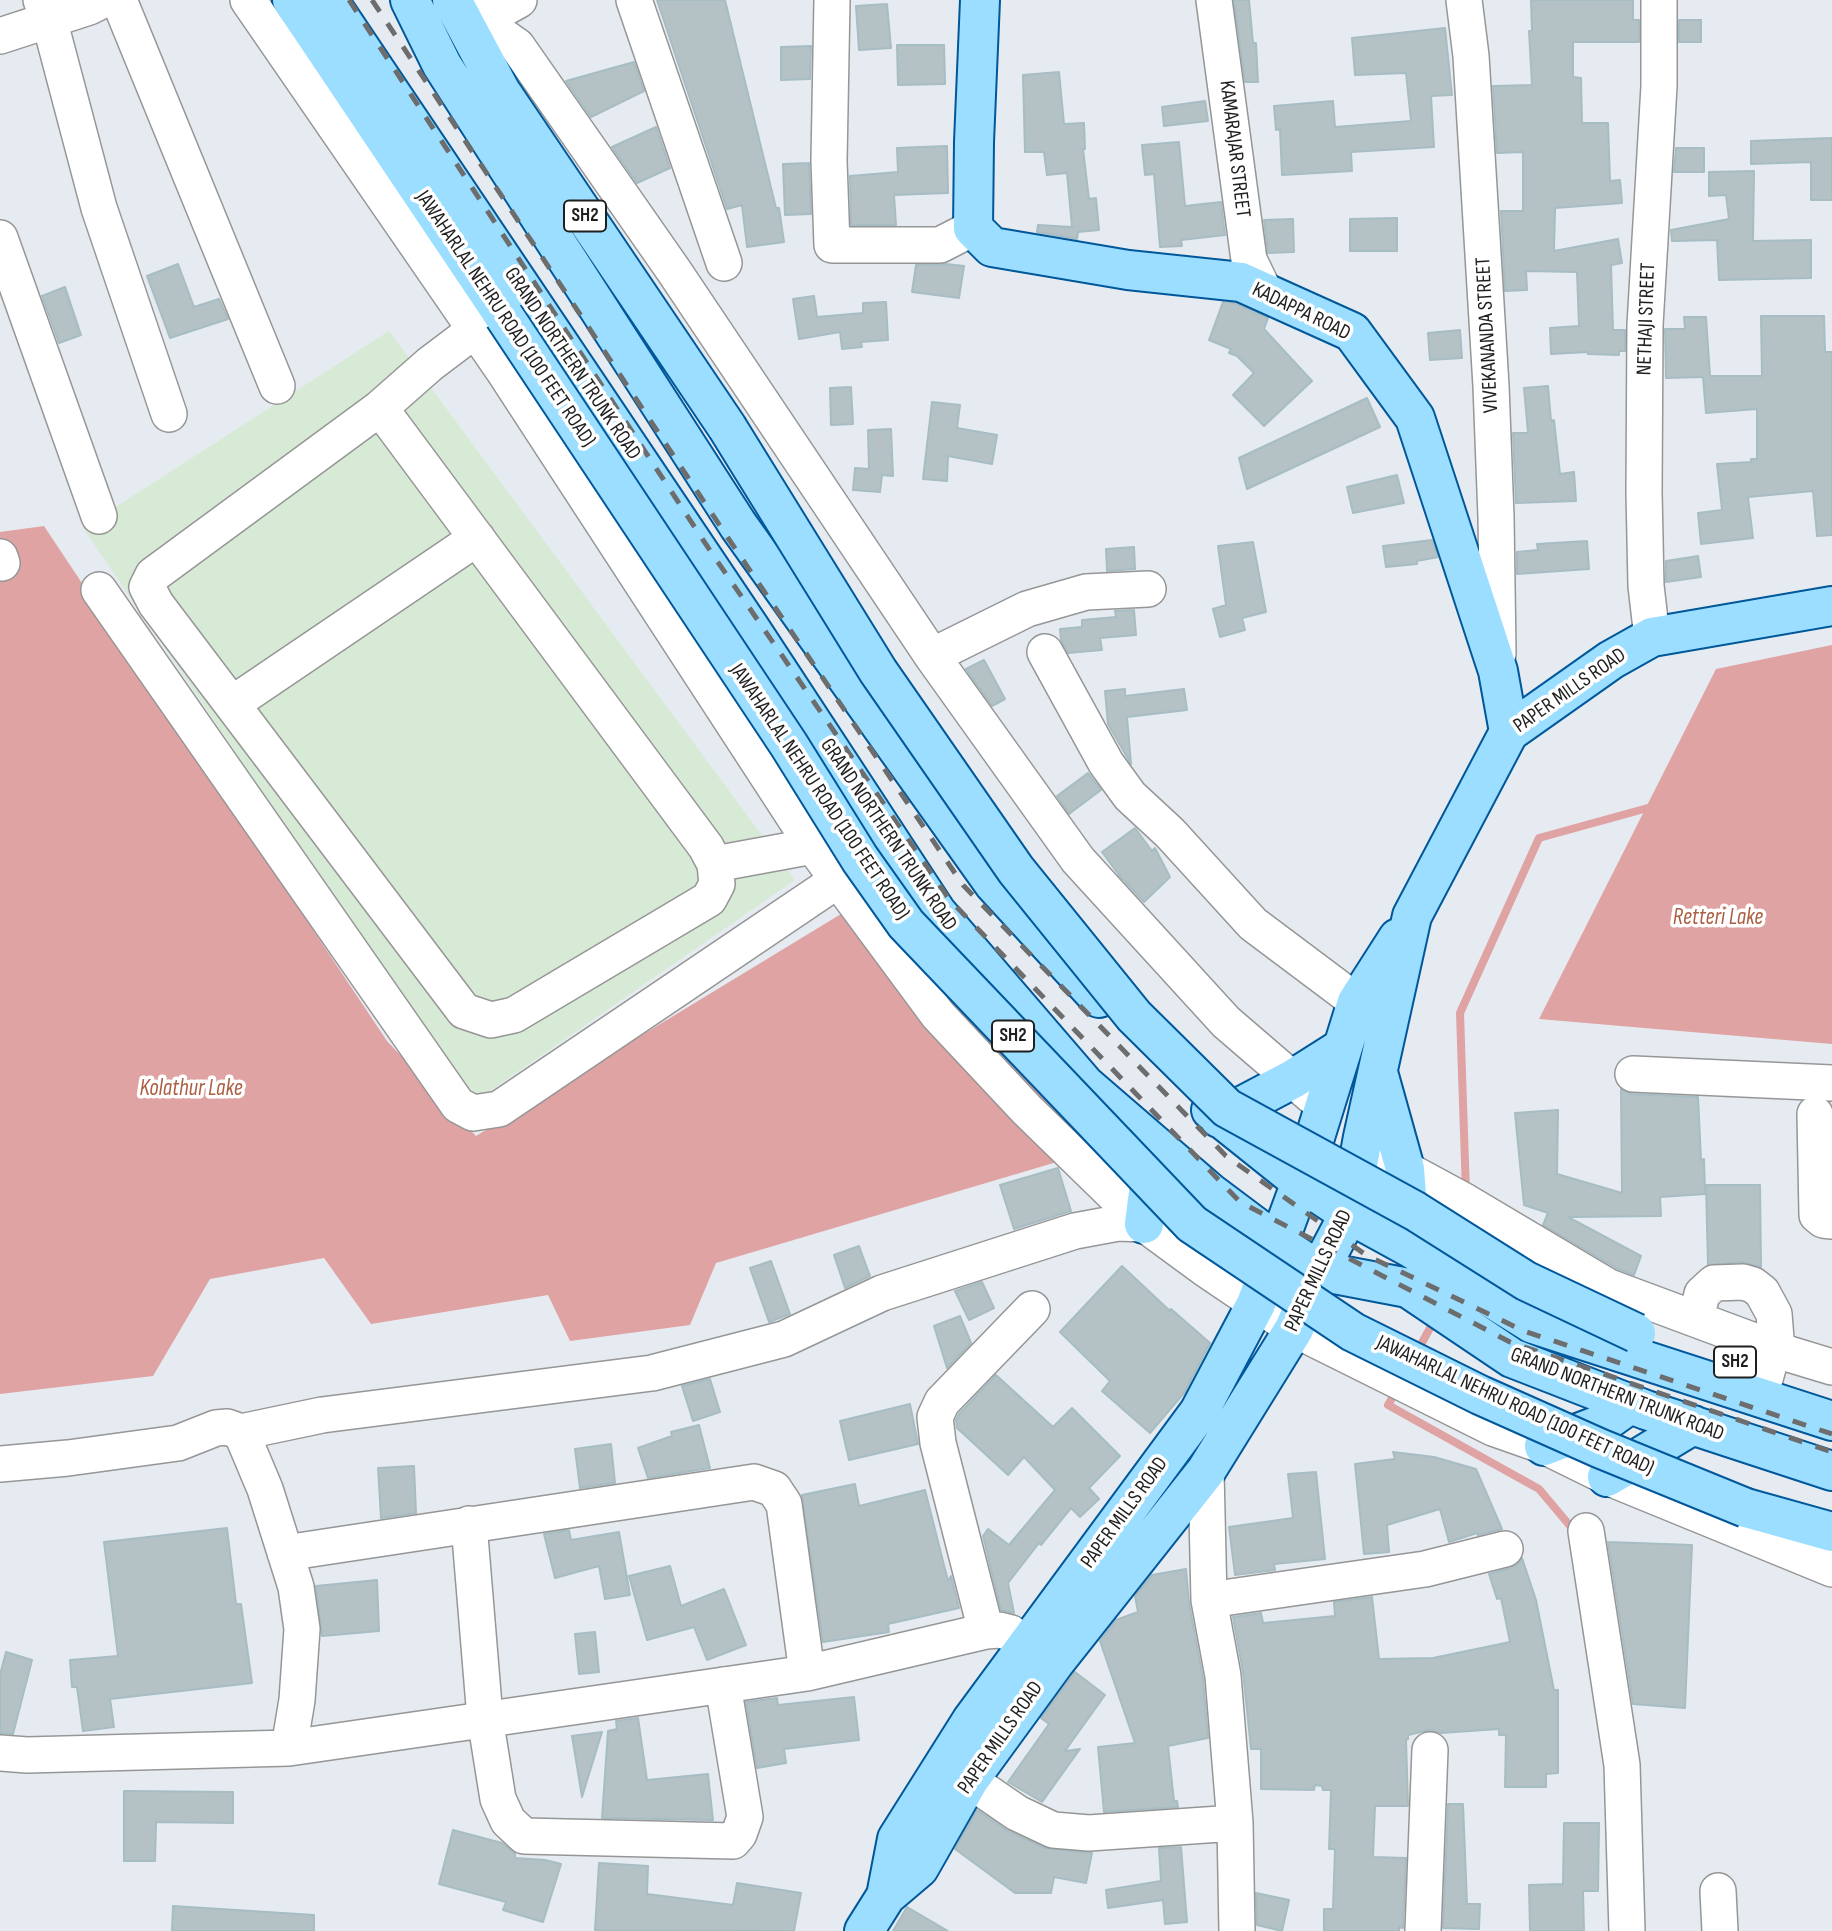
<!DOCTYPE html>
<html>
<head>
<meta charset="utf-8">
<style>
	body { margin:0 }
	canvas { display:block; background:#e5ebf0 }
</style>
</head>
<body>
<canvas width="1832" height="1931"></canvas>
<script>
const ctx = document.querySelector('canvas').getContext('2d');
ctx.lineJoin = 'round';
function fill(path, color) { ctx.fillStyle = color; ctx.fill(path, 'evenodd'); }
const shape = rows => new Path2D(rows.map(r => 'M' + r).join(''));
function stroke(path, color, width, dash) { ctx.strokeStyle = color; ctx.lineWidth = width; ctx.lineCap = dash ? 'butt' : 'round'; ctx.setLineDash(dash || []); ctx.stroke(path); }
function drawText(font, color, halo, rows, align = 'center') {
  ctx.font = font + ' "Sofia Sans Condensed",sans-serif'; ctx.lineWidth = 7; ctx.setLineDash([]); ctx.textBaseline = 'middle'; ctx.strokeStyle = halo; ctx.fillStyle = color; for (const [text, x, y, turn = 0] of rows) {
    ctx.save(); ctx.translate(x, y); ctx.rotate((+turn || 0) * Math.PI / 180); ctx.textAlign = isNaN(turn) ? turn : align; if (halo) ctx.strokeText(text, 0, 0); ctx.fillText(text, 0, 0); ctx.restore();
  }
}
fill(shape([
	[389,331,795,880,474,1102,83,528]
]), '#d7ead6');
fill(shape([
	[44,526,387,1041,476,1136,864,900,1094,1151,716,1263,690,1325,570,1341,548,1295,371,1324,324,1258,210,1279,153,1376,0,1394,0,532],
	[1832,645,1832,1044,1539,1019,1716,669]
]), '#e0a3a4');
stroke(shape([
	[1466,1193,1460,1013,1539,838,1655,806],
	[1417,1352,1436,1317],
	[1398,1388,1388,1405,1539,1489,1576,1533]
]), '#e0a3a4', 8);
const building = shape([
	[657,0,725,0,776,208,779,208,784,242,747,247,742,205,727,209,657,0],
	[1234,0,1249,0,1253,43,1256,43,1258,82,1245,82,1234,0],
	[1531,0,1633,0,1633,20,1639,20,1639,42,1573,42,1573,77,1581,78,1582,123,1608,123,1610,181,1620,180,1622,203,1555,208,1554,251,1618,239,1622,263,1611,265,1613,330,1625,330,1625,351,1619,351,1619,355,1588,354,1588,352,1551,354,1550,328,1579,326,1577,272,1526,271,1527,290,1505,291,1501,211,1523,211,1523,152,1497,153,1493,86,1532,85,1529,31,1532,31,1531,0],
	[887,4,891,48,859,50,856,6,887,4],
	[1679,20,1701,20,1701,42,1679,42,1679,20],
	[1445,28,1452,95,1431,96,1434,147,1351,152,1352,171,1282,175,1280,129,1276,130,1274,106,1333,101,1335,127,1411,121,1406,73,1355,75,1352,38,1445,28],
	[897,45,944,45,945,84,898,85,897,45],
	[811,46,810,79,781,80,781,47,811,46],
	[634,62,644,91,591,117,566,81,634,62],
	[1059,72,1064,124,1084,123,1085,149,1083,149,1089,199,1096,198,1099,230,1078,232,1077,239,1037,232,1038,225,1072,227,1067,173,1047,175,1044,152,1025,152,1023,75,1059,72],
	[1205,101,1208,121,1164,126,1162,107,1205,101],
	[656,127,670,168,637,183,612,147,656,127],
	[1832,138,1832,200,1811,200,1811,162,1751,164,1751,141,1832,138],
	[1179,142,1185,206,1221,202,1225,235,1181,240,1182,246,1160,247,1154,174,1145,175,1142,145,1179,142],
	[947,146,948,193,894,195,896,225,851,225,850,176,898,172,897,148,947,146],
	[1676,148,1704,148,1704,172,1674,172,1676,148],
	[809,163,811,214,785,215,783,164,809,163],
	[1754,171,1753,241,1811,240,1811,278,1719,280,1717,240,1672,241,1671,230,1729,219,1726,195,1709,196,1709,172,1754,171],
	[1397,218,1397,251,1350,251,1350,219,1397,218],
	[1293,219,1294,252,1268,253,1264,220,1293,219],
	[178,264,194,307,219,299,228,319,170,338,147,276,178,264],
	[946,264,964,266,959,298,912,292,916,265,946,264],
	[65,287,81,335,59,343,42,296,65,287],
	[814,296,817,317,863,313,863,303,886,302,888,340,861,342,862,347,842,349,840,332,799,339,793,299,814,296],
	[1223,302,1235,303,1268,318,1264,329,1312,381,1264,426,1233,395,1254,373,1237,356,1229,353,1231,349,1209,340,1223,302],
	[1761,316,1824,316,1825,352,1832,352,1832,535,1817,536,1813,491,1748,497,1753,538,1701,544,1698,513,1722,510,1717,464,1751,462,1751,459,1757,459,1757,409,1706,413,1703,377,1666,378,1665,329,1685,329,1684,317,1706,317,1710,376,1762,376,1761,316],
	[1460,330,1462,358,1430,360,1428,333,1460,330],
	[1548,386,1551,421,1554,420,1560,474,1574,472,1576,501,1516,503,1513,433,1528,433,1524,388,1548,386],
	[851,387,853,424,831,425,830,388,851,387],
	[1367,398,1380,427,1247,489,1239,458,1367,398],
	[932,402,960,405,957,428,997,435,992,464,948,456,947,481,923,479,932,402],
	[891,429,893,476,882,475,880,492,853,490,855,468,869,469,868,430,891,429],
	[1397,475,1404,503,1353,513,1347,487,1397,475],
	[1432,540,1438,557,1417,561,1417,564,1386,567,1383,546,1432,540],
	[1587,541,1589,569,1517,574,1517,552,1538,550,1537,544,1587,541],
	[1253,542,1266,612,1242,618,1245,630,1220,637,1213,609,1226,605,1218,546,1253,542],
	[1134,547,1135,569,1107,571,1106,549,1134,547],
	[1698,556,1701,577,1666,582,1666,561,1698,556],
	[1134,610,1136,635,1100,638,1102,650,1068,653,1061,640,1060,629,1082,627,1082,620,1116,617,1115,611,1134,610],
	[984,660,1005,699,992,706,966,669,984,660],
	[1125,689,1125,696,1184,689,1187,710,1127,717,1131,764,1108,724,1105,691,1125,689],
	[1088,773,1101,790,1069,814,1057,796,1088,773],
	[1135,828,1152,851,1155,848,1170,877,1144,902,1119,875,1102,852,1135,828],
	[1621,1089,1632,1094,1698,1097,1701,1160,1704,1159,1705,1194,1660,1197,1661,1216,1568,1217,1641,1256,1634,1275,1618,1269,1543,1225,1548,1213,1524,1205,1515,1113,1558,1110,1557,1174,1622,1193,1621,1089],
	[1058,1168,1071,1211,1014,1229,1000,1185,1058,1168],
	[1706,1185,1760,1185,1761,1267,1742,1262,1708,1265,1706,1185],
	[859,1246,870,1276,845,1288,834,1255,859,1246],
	[771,1261,790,1314,769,1322,750,1268,771,1261],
	[1122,1266,1170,1311,1171,1309,1210,1343,1184,1393,1150,1433,1102,1391,1110,1381,1060,1332,1122,1266],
	[982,1282,994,1308,969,1320,955,1291,982,1282],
	[960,1316,971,1343,947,1368,934,1326,960,1316],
	[996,1375,1053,1427,1072,1408,1120,1456,1089,1488,1099,1499,1080,1517,1071,1508,1041,1545,1039,1543,1008,1583,1014,1613,1001,1610,983,1536,988,1529,1009,1545,1055,1490,1024,1457,1008,1475,957,1428,956,1420,959,1414,996,1375],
	[710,1379,720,1412,693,1421,682,1386,710,1379],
	[910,1404,918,1444,849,1460,840,1421,910,1404],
	[699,1425,710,1468,648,1478,638,1448,672,1436,671,1432,699,1425],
	[611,1444,615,1483,580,1488,575,1449,611,1444],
	[1393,1452,1434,1457,1476,1469,1502,1529,1478,1535,1477,1533,1449,1542,1440,1509,1387,1525,1389,1552,1364,1554,1355,1464,1395,1459,1393,1452],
	[414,1466,416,1513,381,1518,378,1468,414,1466],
	[1316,1472,1325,1559,1274,1564,1275,1570,1235,1575,1229,1527,1293,1518,1288,1474,1316,1472],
	[855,1484,859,1506,925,1490,948,1581,951,1576,959,1608,888,1624,889,1632,823,1642,802,1495,855,1484],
	[227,1528,236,1604,241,1604,252,1683,110,1699,114,1727,83,1731,77,1687,72,1687,70,1660,118,1656,104,1542,227,1528],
	[569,1530,571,1540,619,1532,630,1595,605,1599,599,1566,555,1578,544,1534,569,1530],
	[1608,1542,1692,1545,1685,1708,1633,1704,1608,1542],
	[1522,1558,1536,1600,1554,1690,1558,1690,1558,1773,1546,1774,1546,1787,1505,1787,1506,1735,1499,1735,1499,1729,1441,1733,1430,1730,1408,1735,1408,1739,1406,1740,1408,1806,1375,1806,1373,1857,1406,1858,1403,1928,1399,1927,1399,1931,1324,1931,1324,1909,1333,1909,1335,1849,1329,1849,1331,1790,1323,1790,1322,1786,1315,1785,1314,1790,1261,1789,1261,1749,1251,1749,1243,1672,1233,1617,1261,1613,1263,1623,1335,1616,1334,1602,1372,1597,1379,1659,1433,1658,1510,1642,1501,1598,1497,1599,1489,1574,1511,1568,1518,1564,1522,1558],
	[670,1566,681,1606,724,1589,746,1645,707,1660,694,1627,647,1640,629,1576,670,1566],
	[1186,1569,1189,1603,1203,1679,1208,1738,1168,1746,1174,1801,1177,1801,1178,1807,1104,1812,1098,1747,1135,1743,1100,1641,1116,1620,1138,1612,1135,1596,1152,1575,1186,1569],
	[377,1580,379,1631,322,1636,316,1586,377,1580],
	[595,1632,599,1672,579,1674,575,1634,595,1632],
	[6,1652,32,1660,13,1734,0,1733,0,1675,6,1652],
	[1075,1672,1105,1695,1065,1751,1080,1749,1042,1802,1008,1782,1049,1724,1041,1718,1075,1672],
	[854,1697,859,1740,784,1749,786,1763,757,1768,746,1702,777,1698,778,1705,854,1697],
	[638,1718,647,1780,708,1774,713,1820,602,1818,608,1731,617,1729,616,1721,638,1718],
	[602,1732,582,1797,572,1736,602,1732],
	[124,1791,233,1792,233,1823,156,1822,155,1861,124,1861,124,1791],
	[1448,1804,1463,1804,1467,1904,1480,1904,1479,1929,1443,1928,1448,1804],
	[977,1810,1008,1831,1045,1848,1092,1853,1086,1883,1054,1877,1051,1893,1015,1893,955,1849,977,1810],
	[1564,1823,1599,1823,1598,1891,1583,1891,1584,1931,1530,1931,1529,1885,1563,1884,1564,1823],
	[453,1830,502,1843,515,1853,515,1858,545,1860,561,1864,543,1922,503,1910,506,1902,439,1884,453,1830],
	[1181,1847,1187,1922,1165,1924,1163,1900,1108,1908,1106,1890,1161,1881,1159,1848,1181,1847],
	[599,1863,648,1866,647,1894,733,1905,737,1883,801,1893,794,1931,595,1930,599,1863],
	[1256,1893,1289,1900,1282,1931,1257,1925,1256,1893],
	[173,1906,314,1915,314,1931,172,1931,173,1906],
	[907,1907,948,1931,893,1931,907,1907]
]);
fill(building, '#b4c2c5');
stroke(building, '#a6bdc3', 2);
const minor = shape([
	[41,0,49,19,99,208,169,414],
	[119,0,277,386],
	[248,0,503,370,813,846,938,1015,1027,1110,1144,1224,1204,1268,1294,1329,1493,1428,1544,1446,1607,1477,1832,1569],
	[634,0,724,263],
	[832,0,829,161,832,245,940,245,973,228],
	[1214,0,1249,260,1265,293],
	[1464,0,1471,56,1491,386,1496,517,1498,654],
	[453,1,517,46,674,271,932,656,1078,860,1226,1022,1312,1096],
	[481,21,519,0],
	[0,36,89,7,103,0],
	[0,238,99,516],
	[380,408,706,847,715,864,717,884,709,899,514,1015,491,1020,464,1011,156,604,147,587,153,575,380,408,430,364,475,330],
	[0,557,2,563],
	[99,590,458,1105,473,1113,499,1109,838,880],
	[1652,637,1646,586,1644,492,1645,325,1659,86,1659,0],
	[1045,652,1106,763,1130,796,1170,833,1253,924,1357,1002],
	[932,656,1027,609,1086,592,1148,589],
	[232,704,477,538],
	[715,864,813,846],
	[1633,1074,1832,1083],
	[1815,1114,1817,1215,1823,1220,1832,1221],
	[1385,1154,1405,1169,1466,1202,1609,1287,1789,1354,1832,1367],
	[1696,1319,1702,1294,1714,1283,1743,1282,1753,1285,1762,1292,1774,1314,1776,1339,1760,1397],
	[241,1432,322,1415,652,1373,784,1339,882,1293,1075,1231,1118,1223,1144,1224],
	[0,1464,68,1458,178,1443,216,1428,227,1427,241,1432,265,1489,296,1587,302,1629,297,1700,289,1748],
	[1206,1471,1209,1600,1223,1676,1235,1823,1237,1931],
	[469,1524,485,1718,498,1799,508,1821,524,1836,733,1841,739,1834,745,1817,723,1685],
	[1586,1531,1622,1765,1627,1931],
	[285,1553,754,1482,774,1489,784,1504,807,1673],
	[1209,1600,1425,1569,1505,1549],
	[986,1631,938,1443,935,1417,942,1402,1032,1309],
	[0,1753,27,1755,289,1748,807,1673,986,1631,999,1630,1011,1633,1027,1646],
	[969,1780,1017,1813,1053,1830,1089,1833,1235,1823],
	[1718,1891,1720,1931],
	[1423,1931,1430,1750]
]);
const major = shape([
	[292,0,504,316],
	[328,0,750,628,937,913,1085,1085,1209,1192,1277,1243,1319,1271,1408,1288,1512,1358,1646,1410,1832,1471],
	[410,0,442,65,738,525,994,884,1099,998],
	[452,0,501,92,727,427],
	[980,0,974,142,973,228,992,247,1128,270,1241,282,1352,332,1415,418,1498,671,1509,732],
	[1379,1076,1405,1169,1410,1236],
	[1211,1110,1301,1182,1349,1214,1411,1248,1533,1324,1832,1421],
	[1219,1118,1293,1079,1342,1048],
	[1144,1224,1153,1153],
	[1544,1446,1602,1424,1630,1404],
	[1607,1477,1693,1425],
	[1746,1508,1832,1532],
	[886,1896,897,1839,972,1720,1199,1412,1256,1304,1301,1182,1357,1002,1398,938],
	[864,1931,886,1896,919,1868,969,1780,1055,1662,1206,1471,1294,1329,1319,1271,1349,1214,1363,1137,1412,916,1509,732,1611,660,1652,637,1832,606]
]);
stroke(minor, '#969696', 38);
stroke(major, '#00579a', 42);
stroke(minor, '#fff', 35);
stroke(major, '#9bdeff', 38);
stroke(shape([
	[349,0,711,552,949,899,1240,1202,1510,1342,1832,1452],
	[372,0,728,538,963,885,1226,1156,1366,1255,1524,1331,1832,1434]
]), '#6d6d6d', 5, [14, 14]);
const majorBridge = shape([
	[504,316,789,745,860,859,906,924,1192,1224,1353,1332,1480,1395,1599,1448,1746,1508],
	[727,427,878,671,1016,870,1134,1016,1227,1108,1415,1211,1526,1281,1636,1333]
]);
stroke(majorBridge, '#00579a', 42, []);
stroke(majorBridge, '#9bdeff', 38);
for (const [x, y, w] of [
	[585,216,42],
	[1013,1036,42],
	[1735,1362,42]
]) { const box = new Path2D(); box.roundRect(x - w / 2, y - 15.5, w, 31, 5); ctx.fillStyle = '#fff'; ctx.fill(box); stroke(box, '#1f1f1f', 2); }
drawText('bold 19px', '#1f1f1f', null, [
	["SH2",585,216],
	["SH2",1013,1036],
	["SH2",1735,1362]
]);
drawText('21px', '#1f1f1f', '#fff', [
	["KAMARAJAR STREET",1234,149,83],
	["KADAPPA ROAD",1301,312,26],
	["JAWAHARLAL NEHRU ROAD (100 FEET ROAD)",505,319,56],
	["NETHAJI STREET",1647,319,-88],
	["VIVEKANANDA STREET",1488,335,-93],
	["GRAND NORTHERN TRUNK ROAD",572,364,56],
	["PAPER MILLS ROAD",1570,691,-35],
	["JAWAHARLAL NEHRU ROAD (100 FEET ROAD)",819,792,56],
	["GRAND NORTHERN TRUNK ROAD",888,835,56],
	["PAPER MILLS ROAD",1319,1271,-65],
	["GRAND NORTHERN TRUNK ROAD",1617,1395,21],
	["JAWAHARLAL NEHRU ROAD (100 FEET ROAD)",1515,1406,25],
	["PAPER MILLS ROAD",1125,1513,-54],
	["PAPER MILLS ROAD",1001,1738,-55]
]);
drawText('italic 23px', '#ac5f43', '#fff', [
	["Retteri Lake",1718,918],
	["Kolathur Lake",191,1089]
]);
</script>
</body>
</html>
